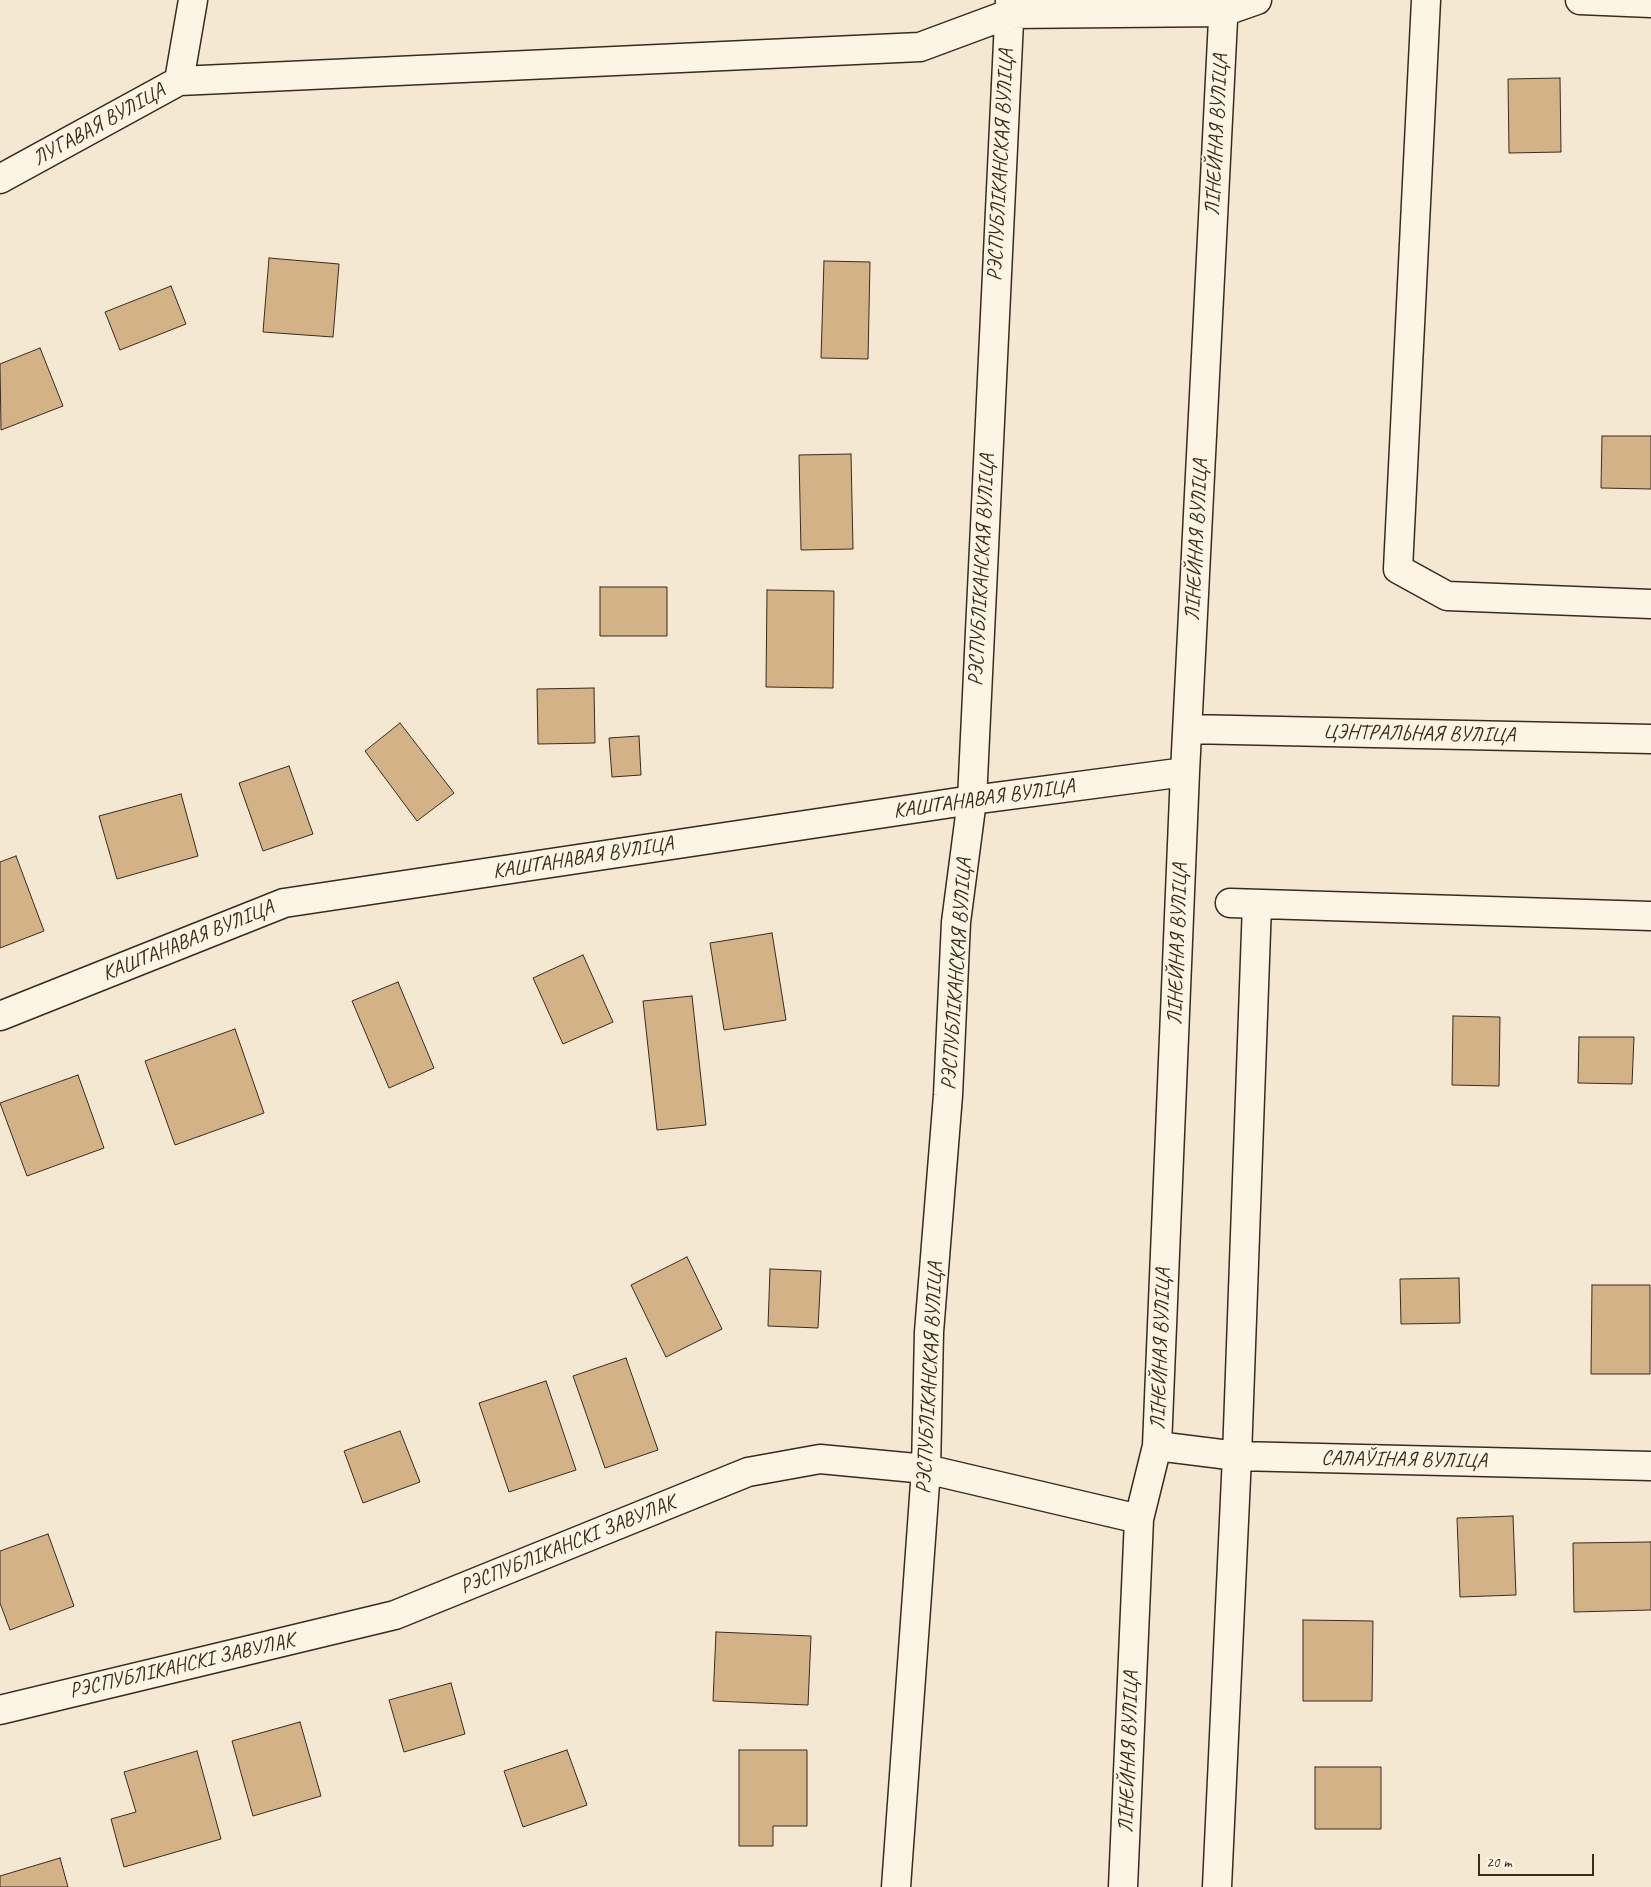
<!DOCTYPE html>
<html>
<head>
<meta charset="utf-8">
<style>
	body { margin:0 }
	#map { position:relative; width:1651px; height:1887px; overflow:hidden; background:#f4e8d2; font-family:Caveat,sans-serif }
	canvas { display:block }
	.scale { position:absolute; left:1478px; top:1854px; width:116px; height:22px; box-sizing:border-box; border:2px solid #3b2a1e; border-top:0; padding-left:6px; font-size:15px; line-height:18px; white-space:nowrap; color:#3b2a1e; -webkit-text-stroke:4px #fcf5e5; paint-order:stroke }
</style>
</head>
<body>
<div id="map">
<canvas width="1651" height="1887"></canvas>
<div class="scale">20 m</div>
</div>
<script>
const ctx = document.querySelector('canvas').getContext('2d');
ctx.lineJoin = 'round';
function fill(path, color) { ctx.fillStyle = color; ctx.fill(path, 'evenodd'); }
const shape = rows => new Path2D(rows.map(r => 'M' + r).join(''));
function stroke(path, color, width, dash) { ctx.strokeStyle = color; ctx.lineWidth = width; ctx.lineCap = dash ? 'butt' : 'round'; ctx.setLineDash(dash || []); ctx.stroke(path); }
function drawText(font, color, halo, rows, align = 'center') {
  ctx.font = font + ' Caveat,sans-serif'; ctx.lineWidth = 4; ctx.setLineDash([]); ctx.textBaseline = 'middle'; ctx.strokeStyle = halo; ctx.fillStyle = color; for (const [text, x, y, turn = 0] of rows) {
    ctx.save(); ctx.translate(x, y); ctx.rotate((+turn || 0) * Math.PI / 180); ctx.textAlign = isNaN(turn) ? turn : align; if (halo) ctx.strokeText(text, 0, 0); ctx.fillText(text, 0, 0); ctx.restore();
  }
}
const building = shape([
	[1560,78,1561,152,1509,153,1508,79,1560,78],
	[269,258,339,264,333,337,263,332,269,258],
	[824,261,870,262,868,359,821,358,824,261],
	[171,286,186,324,120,350,105,312,171,286],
	[40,348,63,406,1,430,0,364,40,348],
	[1602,436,1651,436,1651,489,1601,488,1602,436],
	[851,454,853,549,801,550,799,455,851,454],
	[600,587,667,587,667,636,600,636,600,587],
	[767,590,834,591,833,688,766,687,767,590],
	[594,688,595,743,538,744,537,689,594,688],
	[400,723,454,793,417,821,365,751,400,723],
	[639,736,641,775,612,777,609,738,639,736],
	[289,766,313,834,263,851,239,783,289,766],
	[181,794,198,856,117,879,99,816,181,794],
	[16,856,44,931,0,948,0,862,16,856],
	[772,933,786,1020,724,1030,710,943,772,933],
	[583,955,613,1022,563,1044,533,978,583,955],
	[398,982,434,1068,389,1088,352,1001,398,982],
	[692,996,706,1125,657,1130,643,1001,692,996],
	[1453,1016,1500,1017,1499,1086,1452,1085,1453,1016],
	[235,1029,264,1113,175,1145,145,1061,235,1029],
	[1579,1037,1634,1037,1632,1084,1578,1083,1579,1037],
	[78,1075,104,1148,27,1176,0,1103,78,1075],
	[687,1257,722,1329,666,1357,631,1285,687,1257],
	[770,1269,821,1271,818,1328,768,1326,770,1269],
	[1459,1278,1460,1323,1401,1324,1400,1279,1459,1278],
	[1592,1285,1650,1285,1650,1374,1591,1374,1592,1285],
	[626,1358,658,1450,605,1468,573,1376,626,1358],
	[546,1381,576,1470,509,1492,479,1403,546,1381],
	[400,1431,420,1482,363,1503,344,1451,400,1431],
	[1513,1516,1516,1595,1460,1597,1457,1518,1513,1516],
	[48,1534,74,1606,10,1630,0,1603,0,1551,48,1534],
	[1651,1542,1651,1610,1574,1612,1573,1543,1651,1542],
	[1303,1620,1373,1621,1372,1701,1303,1701,1303,1620],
	[716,1632,811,1636,808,1705,713,1701,716,1632],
	[451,1683,465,1734,404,1752,389,1700,451,1683],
	[300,1722,321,1796,253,1816,232,1741,300,1722],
	[567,1750,587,1805,523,1827,504,1771,567,1750],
	[739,1750,807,1750,807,1826,773,1826,773,1846,739,1846,739,1750],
	[197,1751,221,1839,124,1867,111,1819,136,1812,124,1772,197,1751],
	[1315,1767,1381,1767,1381,1829,1315,1829,1315,1767],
	[60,1858,68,1887,0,1887,0,1876,60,1858]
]);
fill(building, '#d4b287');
stroke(building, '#3b2a1e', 1);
const minor = shape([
	[1426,0,1398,569,1447,596,1651,604],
	[1580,0,1651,3],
	[179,81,920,47,1009,14,1223,12,1257,0],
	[0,179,179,81,193,0],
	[1188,729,1651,739],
	[1230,903,1651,916],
	[0,1016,284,903,972,800,1185,772],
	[1157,1446,1237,1456,1651,1466],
	[0,1710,395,1615,748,1472,820,1459,926,1469,1139,1519],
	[896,1887,926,1469,929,1332,948,1095,956,922,972,800,1010,0],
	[1123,1887,1139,1519,1157,1446,1185,772,1224,0],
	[1217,1887,1237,1456,1257,904]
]);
stroke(minor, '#3b2a1e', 31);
stroke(minor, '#fcf5e5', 28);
drawText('21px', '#3b2a1e', '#fcf5e5', [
	["ЛУГАВАЯ ВУЛІЦА",99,125,-29],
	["ЛІНЕЙНАЯ ВУЛІЦА",1217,135,-87],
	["РЭСПУБЛІКАНСКАЯ ВУЛІЦА",1001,165,-87],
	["ЛІНЕЙНАЯ ВУЛІЦА",1197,540,-87],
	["РЭСПУБЛІКАНСКАЯ ВУЛІЦА",982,570,-87],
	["ЦЭНТРАЛЬНАЯ ВУЛІЦА",1419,734,1],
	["КАШТАНАВАЯ ВУЛІЦА",984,799,-8],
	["КАШТАНАВАЯ ВУЛІЦА",583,858,-9],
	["КАШТАНАВАЯ ВУЛІЦА",188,941,-22],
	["ЛІНЕЙНАЯ ВУЛІЦА",1178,944,-88],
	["РЭСПУБЛІКАНСКАЯ ВУЛІЦА",957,974,-86],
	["ЛІНЕЙНАЯ ВУЛІЦА",1161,1349,-88],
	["РЭСПУБЛІКАНСКАЯ ВУЛІЦА",930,1378,-87],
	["САЛАЎІНАЯ ВУЛІЦА",1404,1460,1],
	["РЭСПУБЛІКАНСКІ ЗАВУЛАК",568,1545,-22],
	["РЭСПУБЛІКАНСКІ ЗАВУЛАК",182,1666,-13],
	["ЛІНЕЙНАЯ ВУЛІЦА",1129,1752,-88]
]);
</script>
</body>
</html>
